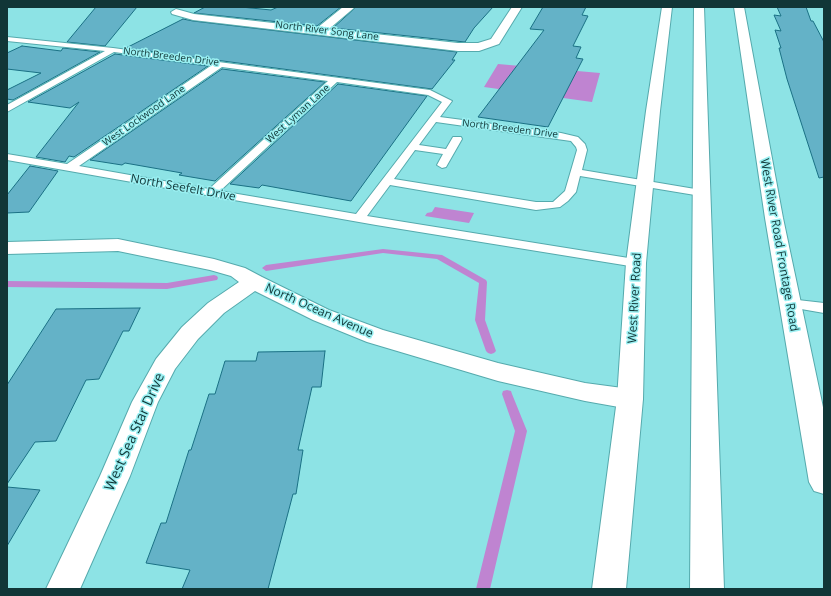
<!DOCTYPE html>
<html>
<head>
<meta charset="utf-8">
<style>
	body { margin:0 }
	#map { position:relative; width:831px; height:596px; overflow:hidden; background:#8de3e5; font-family:"Open Sans",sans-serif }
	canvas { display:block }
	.frame { position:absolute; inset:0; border:8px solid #113637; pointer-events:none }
</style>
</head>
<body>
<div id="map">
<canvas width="831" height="596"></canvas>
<div class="frame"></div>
</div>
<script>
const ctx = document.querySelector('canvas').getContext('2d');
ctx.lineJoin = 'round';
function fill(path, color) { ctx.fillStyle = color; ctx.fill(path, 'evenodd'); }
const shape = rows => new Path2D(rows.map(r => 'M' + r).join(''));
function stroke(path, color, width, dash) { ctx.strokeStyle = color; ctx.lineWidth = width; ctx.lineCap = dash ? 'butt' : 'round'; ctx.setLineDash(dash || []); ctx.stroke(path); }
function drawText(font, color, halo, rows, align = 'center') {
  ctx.font = font + ' "Open Sans",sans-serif'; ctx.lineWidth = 3; ctx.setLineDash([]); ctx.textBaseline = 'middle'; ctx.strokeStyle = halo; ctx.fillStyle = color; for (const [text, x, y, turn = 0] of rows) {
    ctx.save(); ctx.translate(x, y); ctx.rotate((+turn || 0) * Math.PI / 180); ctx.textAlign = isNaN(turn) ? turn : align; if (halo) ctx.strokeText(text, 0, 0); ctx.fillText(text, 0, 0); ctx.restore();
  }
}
fill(shape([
	[498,64,600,73,592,102,484,87],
	[435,207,474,213,469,223,425,216,427,213,432,212]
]), '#bf84d1');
fill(shape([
	[383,249,442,255,486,280,487,282,485,320,496,351,494,353,491,354,488,353,486,351,475,320,479,283,437,259,383,253,266,271,262,268,266,265,383,249],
	[214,275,217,276,218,278,217,280,167,289,7,287,7,281,167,283,214,275],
	[507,390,511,391,512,394,527,431,490,589,476,589,515,431,502,394,503,391,507,390]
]), '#bf84d1');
const building = shape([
	[96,7,137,7,105,46,67,42,96,7],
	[205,7,241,7,271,10,278,7,341,7,317,26,194,13,205,7],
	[356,7,493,7,474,28,465,42,333,28,356,7],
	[543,7,586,7,582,15,588,16,573,46,581,47,576,58,583,59,548,127,478,117,544,30,530,29,543,7],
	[777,7,806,7,811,21,813,21,824,42,824,177,819,178,787,79,779,48,781,48,775,30,781,31,774,15,781,16,777,7],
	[183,19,193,21,457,52,452,60,455,60,432,89,126,48,183,19],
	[22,46,61,51,63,48,100,52,13,100,7,99,7,90,41,73,7,69,7,53,22,46],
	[115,54,208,66,74,157,69,156,65,162,36,157,79,102,70,108,28,102,115,54],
	[222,69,325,82,215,181,179,175,182,173,125,163,122,165,90,160,222,69],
	[338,84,427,96,351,201,262,185,259,188,230,184,338,84],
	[30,166,58,171,29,212,7,213,7,195,30,166],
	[140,308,129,331,123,331,99,379,86,380,56,441,35,442,7,484,7,385,56,309,140,308],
	[325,351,321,387,312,387,298,450,303,450,296,494,293,494,268,589,182,589,190,570,146,563,161,523,166,523,189,450,191,450,209,394,215,394,225,361,256,361,258,352,325,351],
	[7,487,40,490,7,546,7,487]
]);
fill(building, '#64b2c7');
stroke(building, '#1a7084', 1);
const service = shape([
	[7,37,113,48,430,90,452,101,440,117,561,133,578,137,585,144,587,150,582,170,701,190,705,191,707,193,705,195,701,196,580,176,576,192,568,201,560,207,536,210,390,185,367,216,641,260,643,263,641,266,636,267,376,225,7,160,7,154,67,164,212,65,114,52,7,112,7,105,105,51,7,41,7,37],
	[222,67,328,81,209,189,79,166,222,67],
	[337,82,428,95,442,102,356,214,220,191,337,82],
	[436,122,571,141,576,147,577,150,565,191,553,202,536,202,394,179,415,150,443,154,437,165,442,168,446,167,462,139,461,137,453,137,446,149,419,145,436,122],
	[789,299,824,303,824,313,784,306,782,303,784,300,789,299]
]);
const minor = shape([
	[343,7,355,7,329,29,458,43,478,43,491,39,512,7,522,7,499,44,479,51,458,51,193,20,172,14,171,12,176,9,194,14,317,28,343,7],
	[734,7,744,7,783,218,824,412,824,494,814,491,809,482,765,218,734,7],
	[118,239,214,259,245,268,262,277,329,310,383,330,498,363,585,383,630,389,639,392,643,399,639,406,630,409,585,401,498,381,367,342,313,320,255,291,224,313,198,339,175,369,158,402,130,476,80,589,46,589,100,476,132,402,156,359,182,327,208,303,239,282,231,276,210,270,118,251,7,254,7,242,118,239]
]);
const primary = shape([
	[662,7,672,7,660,111,646,263,643,399,626,589,592,589,617,399,626,263,646,111,662,7],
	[694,7,704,7,724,589,690,589,694,7]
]);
stroke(service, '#55aaad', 2);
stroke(minor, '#55aaad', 2);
stroke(primary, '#55aaad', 2);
fill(service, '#fff');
fill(minor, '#fff');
fill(primary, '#fff');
drawText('10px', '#113637', '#9af0f2', [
	["North River Song Lane",327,31,7],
	["North Breeden Drive",171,57,7],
	["West Lyman Lane",298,114,-42],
	["West Lockwood Lane",144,116,-35],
	["North Breeden Drive",510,129,7]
]);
drawText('12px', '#113637', '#9af0f2', [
	["North Seefelt Drive",183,188,10],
	["West River Road Frontage Road",779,245,80],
	["West River Road",635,298,-87],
	["North Ocean Avenue",319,311,24]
]);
drawText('14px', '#113637', '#9af0f2', [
	["West Sea Star Drive",135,432,-66]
]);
</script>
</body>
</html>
